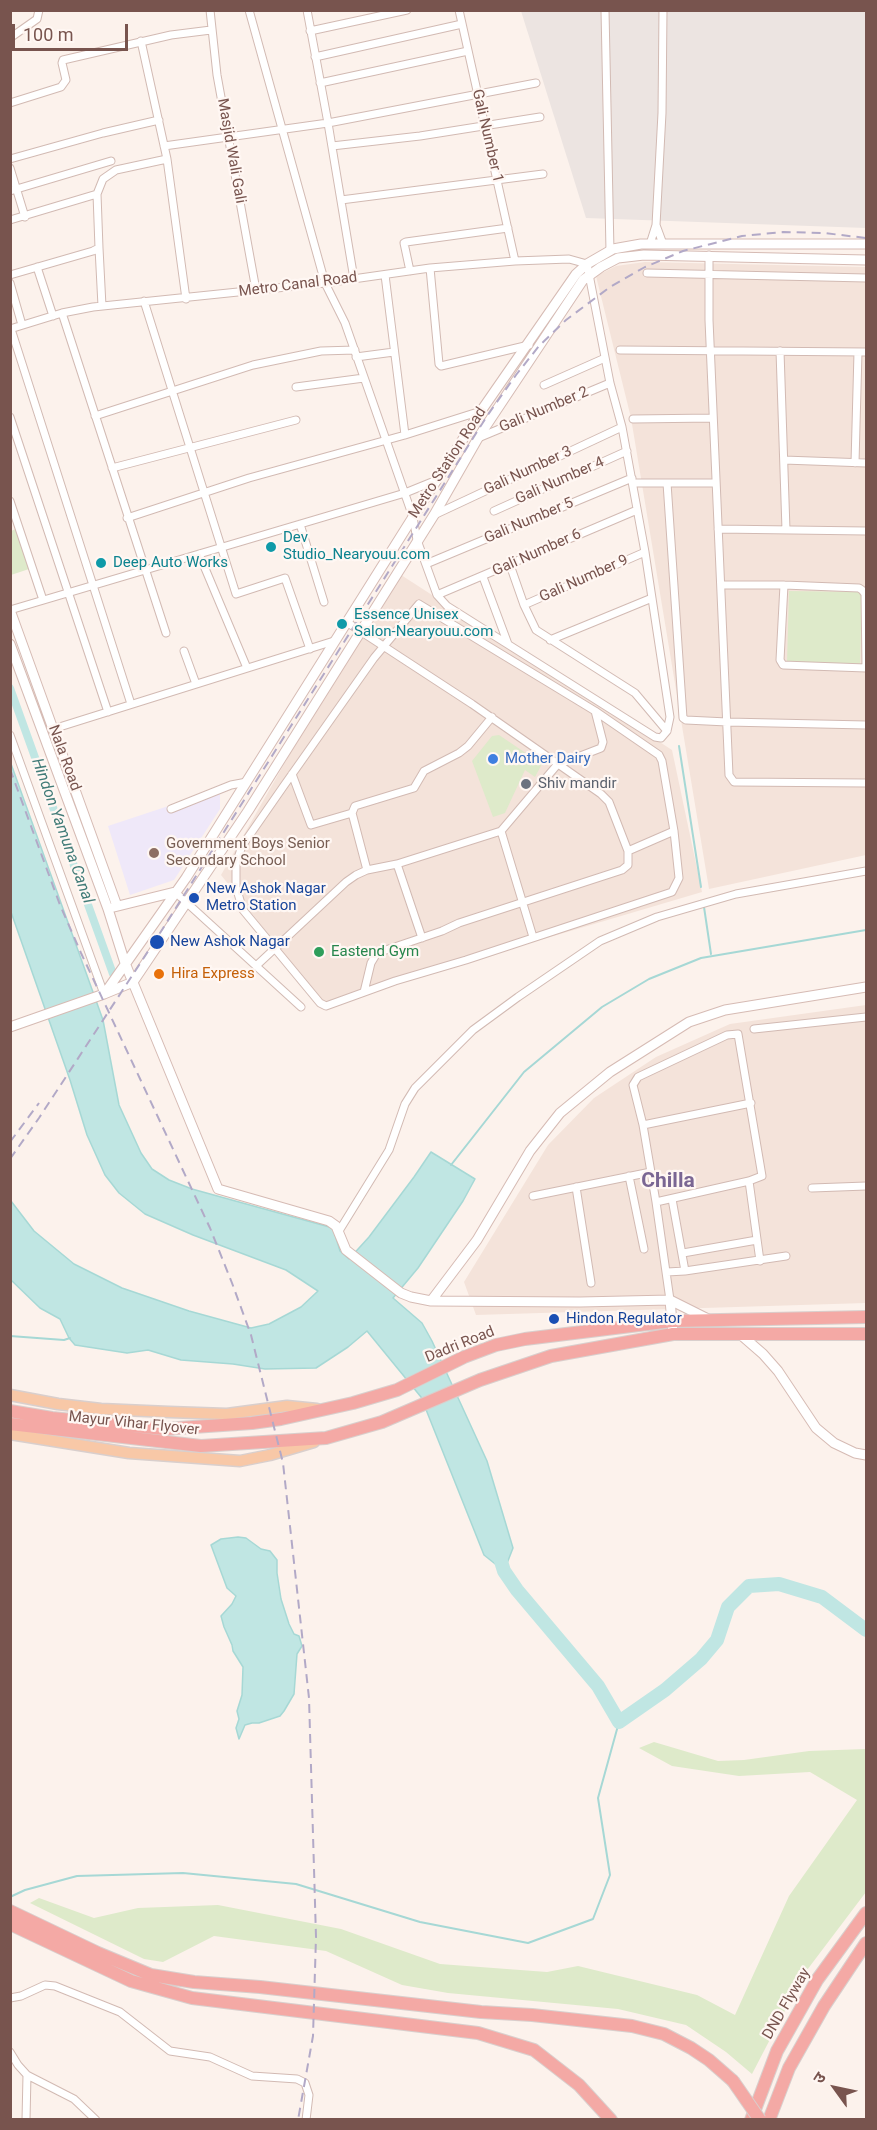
<!DOCTYPE html>
<html>
<head>
<meta charset="utf-8">
<style>
	body { margin:0 }
	#map { position:relative; width:877px; height:2130px; overflow:hidden; background:#fcf2ec; font-family:Roboto,"Noto Sans Devanagari",sans-serif }
	canvas { display:block }
	.frame { position:absolute; inset:0; border:12px solid #78544e; pointer-events:none }
	.north { position:absolute; left:805px; top:2058px; width:60px; height:60px; -webkit-text-stroke:4px #fff7f3; paint-order:stroke; rotate:303deg; font-size:16px; font-weight:700; line-height:24px; text-align:center; color:#78544e }
	.north::after { content:''; display:block; margin:auto; width:21px; height:27px; background:#78544e; clip-path:polygon(50% 0,100% 100%,50% 72%,0 100%) }
	.scale { position:absolute; left:12px; top:24px; width:116px; height:27px; box-sizing:border-box; border:3px solid #78544e; border-top:0; padding-left:8px; font-size:18px; line-height:21px; white-space:nowrap; color:#78544e; -webkit-text-stroke:4px #fff7f3; paint-order:stroke }
</style>
</head>
<body>
<div id="map">
<canvas width="877" height="2130"></canvas>
<div class="frame"></div>
<div class="north">उ</div>
<div class="scale">100 m</div>
</div>
<script>
const ctx = document.querySelector('canvas').getContext('2d');
ctx.lineJoin = 'round';
function fill(path, color) { ctx.fillStyle = color; ctx.fill(path, 'evenodd'); }
const shape = rows => new Path2D(rows.map(r => 'M' + r).join(''));
function stroke(path, color, width, dash) { ctx.strokeStyle = color; ctx.lineWidth = width; ctx.lineCap = dash ? 'butt' : 'round'; ctx.setLineDash(dash || []); ctx.stroke(path); }
function drawText(font, color, halo, rows, align = 'center') {
  ctx.font = font + ' Roboto,sans-serif'; ctx.lineWidth = 4.5; ctx.setLineDash([]); ctx.textBaseline = 'middle'; ctx.strokeStyle = halo; ctx.fillStyle = color; for (const [text, x, y, turn = 0] of rows) {
    ctx.save(); ctx.translate(x, y); ctx.rotate((+turn || 0) * Math.PI / 180); ctx.textAlign = isNaN(turn) ? turn : align; if (halo) ctx.strokeText(text, 0, 0); ctx.fillText(text, 0, 0); ctx.restore();
  }
}
fill(shape([
	[645,262,866,267,866,855,709,889,631,418,596,276,616,266],
	[398,573,672,750,702,892,324,1004,221,875,362,627],
	[866,1005,866,1303,476,1315,464,1282,548,1145,594,1098,656,1057,730,1024]
]), '#f4e3da');
fill(shape([
	[521,11,866,11,866,228,586,218]
]), '#ece4e1');
fill(shape([
	[220,789,220,809,174,880,130,895,108,826]
]), '#efe8f9');
fill(shape([
	[18,528,32,568,11,575,11,531],
	[789,591,862,592,860,664,787,662],
	[499,735,542,764,535,777,525,770,505,813,493,817,472,761,492,736],
	[654,1742,718,1761,744,1760,809,1751,866,1749,866,1892,804,1974,752,2074,726,2052,686,2025,618,2009,448,1993,402,1985,326,1951,214,1936,163,1962,144,1959,30,1903,39,1898,94,1918,138,1908,218,1905,341,1929,440,1964,547,1972,578,1966,697,1995,735,2015,789,1896,857,1800,810,1772,739,1776,672,1766,639,1748]
]), '#deeaca');
const water = shape([
	[10,761,103,1020,119,1105,141,1153,152,1169,169,1180,192,1189,333,1228,340,1251,349,1259,369,1237,414,1177,431,1152,475,1179,463,1201,418,1268,393,1298,422,1323,432,1341,487,1461,513,1548,504,1571,484,1555,421,1397,367,1331,348,1347,316,1368,265,1369,233,1364,181,1360,148,1350,127,1353,75,1345,69,1338,60,1319,40,1308,11,1280,11,1201,34,1231,74,1264,122,1288,189,1311,251,1328,269,1324,301,1307,318,1291,286,1270,193,1235,145,1214,119,1193,105,1175,87,1135,70,1080,11,912,10,761],
	[238,1537,246,1538,261,1549,270,1551,277,1560,277,1573,281,1599,289,1624,294,1634,299,1636,302,1646,297,1654,294,1694,284,1711,280,1716,259,1723,252,1723,245,1725,239,1739,236,1728,239,1719,237,1711,242,1695,243,1667,233,1651,232,1645,224,1627,221,1616,232,1604,236,1596,227,1588,211,1545,221,1539,238,1537]
]);
fill(water, '#c0e6e3');
stroke(water, '#a6d8d5', 1.5);
stroke(shape([
	[679,746,701,887],
	[704,907,711,954],
	[451,1165,524,1072,602,1007,649,979,701,958,866,930],
	[10,1336,64,1340,70,1338],
	[10,1897,25,1890,77,1876,183,1873,296,1884,420,1922,528,1943,593,1919,610,1875,598,1798,619,1722]
]), '#a6d8d5', 2);
stroke(shape([
	[10,688,113,974]
]), '#c0e6e3', 8);
stroke(shape([
	[499,1555,504,1571,517,1590,598,1686,619,1722,665,1690,701,1659,717,1640,728,1607,749,1586,779,1584,822,1597,866,1630]
]), '#c0e6e3', 14);
const street = shape([
	[210,10,217,75,256,290],
	[307,10,328,123,354,279],
	[459,10,515,261],
	[605,10,610,251],
	[310,31,407,10],
	[10,38,37,19,39,10],
	[141,41,167,159,186,299],
	[315,57,462,24],
	[320,83,468,51],
	[10,103,61,87,66,80,62,63,63,60,171,35,211,30],
	[164,146,328,123,536,83],
	[332,146,420,136,540,117],
	[10,159,103,133,159,120],
	[10,168,25,217],
	[10,191,111,161],
	[341,200,543,174],
	[10,220,97,194],
	[656,225,662,113,663,10],
	[650,244,656,225,663,244],
	[99,248,102,306],
	[709,255,709,320,729,775,734,782,866,783],
	[37,267,53,316],
	[430,268,439,364,441,366,529,345],
	[410,271,404,243,406,242,508,228],
	[647,273,866,278],
	[10,275,93,251,99,248,97,194,103,179,116,170,167,159],
	[385,275,405,435],
	[10,283,22,325],
	[144,301,236,594,285,578,310,649],
	[62,313,166,633],
	[10,329,62,313,93,307,325,283,430,268,515,261,569,259,587,264,610,383,622,427,645,552,670,717,667,731,661,738,655,737,447,606,437,595,417,540,413,517,345,323,325,283,249,10],
	[11,329,131,704],
	[620,350,866,352],
	[780,351,786,530],
	[356,357,394,352],
	[544,385,605,358],
	[296,387,364,378],
	[95,416,253,365,321,351,355,350],
	[10,417,108,712],
	[633,419,713,418],
	[478,438,610,383],
	[784,460,866,463],
	[855,463,858,352],
	[112,468,296,420],
	[633,483,716,483],
	[667,483,683,718,686,720,727,722,866,725],
	[10,501,43,600],
	[494,511,627,451],
	[434,515,622,427],
	[127,518,249,478,405,435,481,411],
	[300,524,324,602],
	[718,529,866,531],
	[199,554,247,668],
	[426,564,632,478],
	[510,565,524,605,536,630,635,693,667,731],
	[483,577,508,644],
	[721,585,784,585,859,588,862,590,865,594,866,668],
	[784,585,780,660,783,665,866,668],
	[437,595,637,510],
	[419,604,595,711,659,755,662,761,674,831,679,878,672,892,466,960,395,981,326,1006,320,1003,243,910,236,887,236,864,242,846,283,787,374,658,419,604],
	[524,605,645,552],
	[10,610,405,493,437,480],
	[348,623,472,704,601,794,609,802,628,851,628,865,622,870,459,923,442,931,377,953,371,963,364,992],
	[550,640,652,598],
	[184,651,196,684],
	[53,729,334,641],
	[10,735,104,994],
	[292,774,311,825,352,813],
	[171,809,231,785,247,782],
	[501,831,533,937],
	[628,851,674,831],
	[397,864,422,938],
	[367,870,352,813,355,806,414,788,424,771,459,753,468,746,492,717],
	[175,892,301,1007],
	[256,966,346,882,356,875,367,870,397,864,501,831,557,765,601,748,603,742,595,711],
	[754,1029,866,1017],
	[643,1125,751,1103],
	[629,1176,644,1249],
	[749,1181,760,1261],
	[576,1187,591,1283],
	[812,1188,866,1186],
	[533,1196,651,1172],
	[672,1199,685,1271],
	[656,1202,749,1181,762,1176,738,1034,727,1035,638,1077,633,1085,643,1125,656,1202,670,1300],
	[339,1231,389,1150,405,1104,415,1088,473,1030,518,997,600,941,657,917,736,894,866,871],
	[683,1253,757,1240],
	[667,1272,685,1271,786,1256],
	[10,1998,21,1996,45,1985,55,1986,120,2012,170,2051,210,2057,252,2076,297,2079,305,2083,309,2095,306,2120],
	[10,2052,18,2065,27,2075,74,2099,96,2120],
	[26,2120,27,2075]
]);
const secondary = shape([
	[10,610,117,906],
	[10,644,108,909,125,963,218,1189,329,1221,336,1226,346,1250,401,1293,411,1297,431,1301,580,1302,670,1300,708,1319],
	[114,907,175,892],
	[105,993,186,878,413,517,481,411,576,274,587,264,613,249,641,244,866,244],
	[10,1027,104,994,133,982,248,811,434,515,478,438,583,280,601,267,618,258,644,255,866,260],
	[670,1300,673,1334],
	[431,1301,477,1240,530,1151,560,1113,610,1072,689,1022,725,1010,866,987],
	[740,1334,763,1354,778,1371,816,1428,834,1443,855,1453,866,1455]
]);
const primary = shape([
	[10,1395,58,1404,101,1409,169,1412,227,1414,287,1406,317,1409],
	[10,1434,129,1453,240,1461,270,1455,314,1442]
]);
const highway = shape([
	[10,1411,52,1418,164,1429,252,1423,281,1419,353,1403,397,1390,464,1357,496,1345,525,1339,672,1321,866,1317],
	[10,1424,201,1446,326,1438,382,1422,480,1380,551,1356,673,1334,866,1334],
	[10,1911,98,1953,151,1975,194,1982,260,1987,481,2012,532,2015,632,2026,664,2034,691,2048,709,2060,733,2081],
	[10,1924,131,1981,192,1998,478,2033,534,2050,579,2085,611,2120],
	[751,2120,777,2051,817,1980,866,1913],
	[769,2120,789,2068,824,2006,866,1943]
]);
stroke(street, '#d2bab3', 9);
stroke(secondary, '#d6bbb4', 11);
stroke(primary, '#d9cfcd', 13);
stroke(highway, '#d9cfcd', 14);
stroke(street, '#fff', 7);
stroke(secondary, '#fff', 9);
stroke(primary, '#f8c8a7', 10);
stroke(highway, '#f4a9a5', 12);
stroke(shape([
	[10,769,60,905,81,953,210,1228,232,1283,251,1335,283,1463,309,1698,316,1937,313,2036,298,2120],
	[10,1142,39,1103],
	[10,1159,39,1118,160,933,487,416,516,375,539,346,566,320,610,287,645,267,683,251,742,236,783,232,824,233,866,238]
]), '#b2a9c7', 2, [9, 6]);
const highwayBridge = shape([
	[733,2081,760,2120]
]);
stroke(highwayBridge, '#d9cfcd', 14, []);
stroke(highwayBridge, '#f4a9a5', 12);
for (const [x, y, r, color] of [
	[271,547,6,"#0f9aa8"],
	[101,563,6,"#0f9aa8"],
	[342,624,6,"#0f9aa8"],
	[493,759,6,"#3f7fe0"],
	[526,784,6,"#6b7280"],
	[154,853,6,"#8d6e63"],
	[194,898,6,"#1a4fb4"],
	[157,942,8,"#1a4fb4"],
	[319,952,6,"#2e9e5b"],
	[159,974,6,"#e8710a"],
	[554,1319,6,"#1a4fb4"]
]) { const dot = new Path2D(); dot.arc(x, y, r, 0, 2 * Math.PI); ctx.fillStyle = color; ctx.fill(dot); stroke(dot, '#fff7f3', 2); }
drawText('15px', '#78544e', '#fff7f3', [
	["Gali Number 1",487,136,77],
	["Masjid Wali Gali",231,151,80],
	["Metro Canal Road",298,285,-7],
	["Gali Number 2",544,410,-23],
	["Metro Station Road",448,463,-57],
	["Gali Number 3",528,471,-25],
	["Gali Number 4",560,481,-24],
	["Gali Number 5",529,521,-23],
	["Gali Number 6",537,553,-24],
	["Gali Number 9",584,579,-24],
	["Nala Road",64,758,70],
	["Dadri Road",460,1345,-22],
	["Mayur Vihar Flyover",134,1424,6],
	["DND Flyway",787,2004,-60]
]);
drawText('15px', '#0d838f', '#fff7f3', [
	["Dev",283,538],
	["Studio_Nearyouu.com",283,555],
	["Deep Auto Works",113,563],
	["Essence Unisex",354,615],
	["Salon-Nearyouu.com",354,632]
], 'left');
drawText('15px', '#366cbe', '#fff7f3', [
	["Mother Dairy",505,759]
], 'left');
drawText('15px', '#5b616d', '#fff7f3', [
	["Shiv mandir",538,784]
], 'left');
drawText('15px', '#785e54', '#fff7f3', [
	["Government Boys Senior",166,844],
	["Secondary School",166,861]
], 'left');
drawText('15px', '#164399', '#fff7f3', [
	["New Ashok Nagar",206,889],
	["Metro Station",206,906],
	["New Ashok Nagar",170,942],
	["Hindon Regulator",566,1319]
], 'left');
drawText('15px', '#27864d', '#fff7f3', [
	["Eastend Gym",331,952]
], 'left');
drawText('15px', '#c56008', '#fff7f3', [
	["Hira Express",171,974]
], 'left');
drawText('italic 16px', '#427c78', '#fff7f3', [
	["Hindon Yamuna Canal",62,831,70]
]);
drawText('bold 21px', '#7a6693', '#fff7f3', [
	["Chilla",668,1182]
]);
</script>
</body>
</html>
